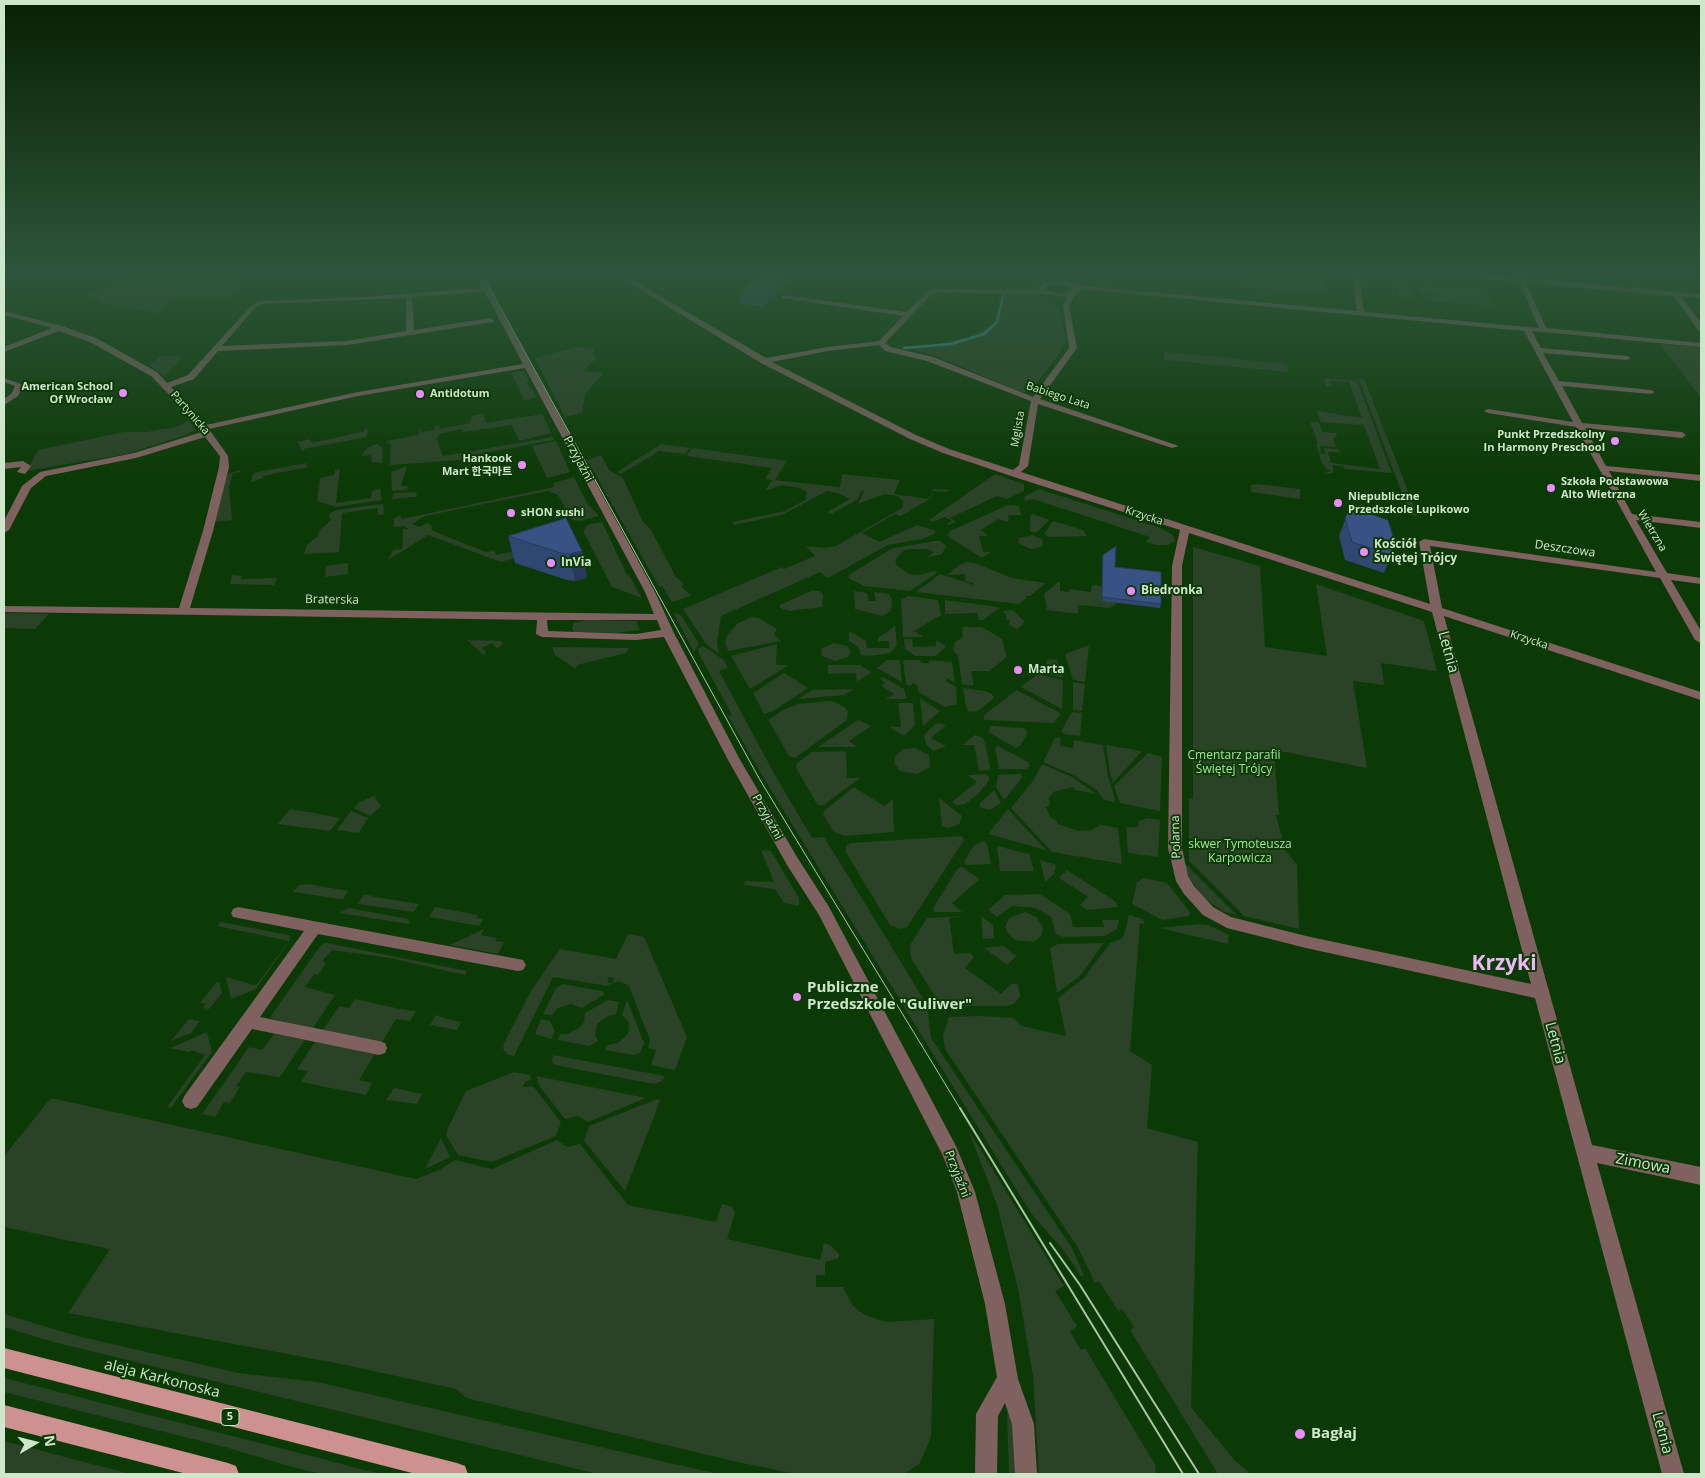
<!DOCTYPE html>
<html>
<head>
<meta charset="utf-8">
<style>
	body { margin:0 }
	#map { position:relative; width:1705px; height:1478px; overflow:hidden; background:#0c3a06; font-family:"Open Sans",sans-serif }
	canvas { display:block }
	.frame { position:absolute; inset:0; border:5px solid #cee6ca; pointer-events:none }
	.north { position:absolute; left:10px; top:1418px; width:50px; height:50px; -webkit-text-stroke:4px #0c3a06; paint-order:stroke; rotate:82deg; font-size:14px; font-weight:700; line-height:20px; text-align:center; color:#cee6ca }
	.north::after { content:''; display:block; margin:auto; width:18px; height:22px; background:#cee6ca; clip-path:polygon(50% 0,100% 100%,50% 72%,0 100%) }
</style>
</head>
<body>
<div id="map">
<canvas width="1705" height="1478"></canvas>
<div class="frame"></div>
<div class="north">N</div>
</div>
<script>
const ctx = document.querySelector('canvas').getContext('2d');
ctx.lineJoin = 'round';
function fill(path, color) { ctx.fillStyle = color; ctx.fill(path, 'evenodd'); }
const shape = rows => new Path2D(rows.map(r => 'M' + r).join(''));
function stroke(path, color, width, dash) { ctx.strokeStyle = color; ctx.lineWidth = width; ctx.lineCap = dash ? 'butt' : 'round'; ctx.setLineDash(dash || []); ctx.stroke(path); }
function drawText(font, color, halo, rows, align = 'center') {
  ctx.font = font + ' "Open Sans","Noto Sans KR",sans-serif'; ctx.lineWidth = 4; ctx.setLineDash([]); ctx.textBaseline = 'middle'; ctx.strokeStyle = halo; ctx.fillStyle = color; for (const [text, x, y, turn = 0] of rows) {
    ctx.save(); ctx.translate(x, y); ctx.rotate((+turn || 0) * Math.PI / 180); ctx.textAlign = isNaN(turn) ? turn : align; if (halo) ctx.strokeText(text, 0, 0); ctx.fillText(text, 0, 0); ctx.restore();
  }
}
fill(shape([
	[148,272,253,272,229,297,174,298,157,313,103,304,98,298,85,295],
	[1253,272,1321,272,1327,294,1240,287],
	[1530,272,1560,272,1567,283,1527,280,1524,274,1531,274],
	[1396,282,1409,283,1414,300,1400,299],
	[1419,284,1460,289,1487,290,1490,298,1487,298,1490,299,1494,307,1463,304,1462,302,1460,304,1424,300,1423,297,1437,296,1436,294,1421,292],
	[1035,294,1053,300,1060,313,1066,340,1061,351,1030,392,1021,392,936,356,897,346,926,346,965,338,992,325,998,310,999,296],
	[1660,344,1701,348,1701,398,1662,347],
	[577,347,595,348,592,354,597,358,583,371,603,373,585,394,582,413,565,417,535,358],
	[1164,352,1287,364,1288,372,1164,360],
	[161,356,181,356,178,359,182,359,164,376,150,365],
	[524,371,529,382,527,383,537,397,524,400,512,374,503,374],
	[1324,378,1357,381,1392,473,1344,469,1343,466,1333,465,1333,473,1330,474,1324,473,1332,471,1327,469,1321,461,1319,453,1325,454,1324,448,1338,449,1341,452,1328,452,1331,463,1380,469,1364,425,1321,422,1317,411,1362,418,1349,382,1333,381,1329,382,1331,386,1326,386],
	[1359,379,1364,379,1418,516,1410,515],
	[483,414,486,423,542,414,551,433,519,441,512,425,463,432,462,429,438,434,439,437,436,438,443,456,553,437,554,440,485,453,473,459,390,465,391,444,386,441,419,435,419,429,421,432,435,430,434,426,439,425,440,429,470,423,472,416],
	[189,421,195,429,186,435,126,454,27,471,38,450,124,432,146,432,176,427],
	[1310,422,1319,422,1322,432,1336,433,1337,435,1333,439,1336,447,1320,446,1321,452,1318,452,1316,444,1318,443],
	[364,428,367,428,368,432,366,437,304,449,303,453,298,442,310,439,312,443,365,431],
	[556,441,570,472,547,478,532,446],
	[377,444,383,448,382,463,372,462,371,455,361,456,367,448],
	[661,444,690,448,685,454,659,451,621,474,617,472],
	[692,448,787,461,775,480,840,487,842,474,900,480,894,494,929,499,933,489,951,490,946,492,933,491,930,499,900,516,895,514,862,533,879,542,917,525,936,531,934,534,922,539,888,545,828,578,820,572,721,616,717,642,719,654,706,644,683,609,782,567,784,569,815,556,806,546,824,548,836,546,902,508,904,502,898,496,885,494,858,504,864,491,862,490,857,500,831,514,827,512,850,499,837,493,827,491,782,515,734,525,732,522,785,511,805,500,807,492,800,488,782,485,765,491,772,480,765,479,772,468,688,456,687,454],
	[601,455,609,470,623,478,643,522,651,530,676,577,684,584,681,586,691,596,672,602,662,586,659,587,587,460],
	[306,463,308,467,263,476,263,478,251,482,253,473],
	[407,466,401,486,408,486,407,490,392,491,391,472],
	[340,469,336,503,371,498,372,491,380,489,382,500,336,507,317,501,320,478,334,475,335,470],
	[240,470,241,472,233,473,229,487,232,520,214,522,226,475],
	[995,474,1024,484,1024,491,1007,499,997,496,950,518,956,522,949,525,947,524,952,521,945,517,932,522,929,520],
	[574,477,587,503,599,516,580,521,572,520,558,495,548,491,425,516,412,524,420,527,427,523,433,526,431,527,433,531,486,552,494,550,496,555,570,541,501,562,428,535,388,560,393,550,402,549,403,529,408,529,405,526,394,527,394,519,398,516,400,515,402,519,554,487,553,483],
	[1257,484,1300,489,1300,499,1251,492,1251,485],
	[1039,489,1158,527,1173,535,1175,541,1168,545,1156,545,1146,542,1150,537,1033,499,1025,501,1024,497],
	[417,492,416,497,461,493,392,499,394,493],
	[381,504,383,505,384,514,378,515,378,508,342,513,339,552,304,554,307,545,317,537,319,531,331,520,329,514,336,510],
	[1008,505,1019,506,1021,515,1008,515,1009,521,1006,522,999,519,981,530,989,536,979,536,983,552,991,552,982,558,947,536,950,531],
	[1033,514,1049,520,1037,532,1030,532,1030,516],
	[1053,521,1083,530,1087,536,1048,537,1044,534],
	[602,522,627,575,629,575,642,598,612,587,583,531,589,524],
	[1032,535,1042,539,1043,545,1041,547,1031,549,1018,543,1019,538],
	[935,541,941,541,946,546,942,554,928,557,934,552,927,549,910,549,903,551,895,560,897,566,910,574,919,575,934,571,937,573,910,591,864,586,848,578,850,574,893,548],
	[1193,547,1260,566,1265,647,1327,656,1316,584,1424,621,1437,671,1381,663,1384,685,1353,681,1367,768,1274,750,1279,815,1276,815,1285,850,1297,865,1299,929,1244,916,1189,861,1189,798,1193,799],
	[967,562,975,563,1012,578,1046,583,1030,596,1025,596,1027,598,1019,604,916,592,940,574,974,585,974,583,964,581,966,578,964,574,947,575,959,565],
	[348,563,348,574,325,577,326,566],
	[232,575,242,576,241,579,277,578,274,585,230,584],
	[1058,582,1060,582,1060,591,1069,592,1070,589,1091,592,1092,585,1102,586,1102,599,1118,603,1110,608,1078,605,1078,614,1047,610,1044,594],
	[811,591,819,591,823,594,822,607,789,611,780,608,780,605],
	[854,591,867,593,869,601,876,601,874,592,889,594,892,600,891,611,882,616,855,609],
	[908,596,938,600,941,615,914,631,923,637,903,637,901,600],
	[945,600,998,607,999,608,983,620,979,620,977,613,945,614],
	[1013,610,1025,622,1017,629,1008,624,1010,621,1005,618,1007,617,1003,611],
	[4,613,49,614,35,629,4,628],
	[676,613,681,615,699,644,694,652,674,614],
	[752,617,759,618,777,629,774,634,781,641,728,651,725,643,728,634,738,623],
	[587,620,636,621,640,630,616,633,574,632,572,628,574,623],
	[895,626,897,645,890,653,870,656,861,655,858,647,849,641,849,631,866,641,867,648,889,648,889,641,878,641,878,638],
	[962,627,982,627,1002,639,1007,657,989,671,971,671,974,686,962,684,958,656,953,650,955,642,963,637],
	[912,639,913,647,936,646,936,640,946,646,936,656,915,656,905,649,904,639],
	[467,640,501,641,503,644,497,649,492,643,482,648,487,653,483,655],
	[834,643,847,646,851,651,848,657,835,661,822,656,821,649],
	[777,644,776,665,789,665,750,689,731,656],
	[1089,645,1085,682,1073,680,1065,654],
	[703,646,724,660,728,668,719,671,776,777,812,838,824,837,874,918,927,1005,931,1038,1072,1248,1084,1275,1081,1276,1065,1252,1034,1217,1019,1194,760,772,728,716,732,715,699,654,698,649],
	[552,647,629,648,626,653,577,665,576,669,555,655],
	[1054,659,1057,660,1063,678,1040,672,1045,667,1047,660],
	[887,660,900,660,902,682,877,668],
	[903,660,919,660,923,663,929,663,929,660,952,662,955,683,947,678,946,681,956,687,957,704,945,707,918,692,917,685,913,683,910,686,906,684],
	[828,665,860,665,871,672,857,682,856,673,828,674],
	[784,673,808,688,773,711,764,714,753,693],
	[1037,674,1063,680,1062,709,1021,687],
	[883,677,904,689,907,699,885,699,894,694,881,686,885,683,880,679],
	[1073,682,1085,684,1082,711,1073,710],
	[963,688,985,691,992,694,994,698,978,711,969,712,966,707],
	[812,690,852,689,853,690,844,695,798,699],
	[1017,690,1058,712,1060,714,1054,723,984,720,984,715],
	[920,698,940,711,923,726],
	[828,701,835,702,844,707,848,711,847,720,795,758,789,756,768,720,783,710,798,704],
	[898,703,913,703,915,725,904,736,889,727,901,727],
	[1072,712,1082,713,1080,736,1064,734,1061,731],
	[858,720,871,726,849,741,858,747,818,747],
	[940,723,946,725,931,738,946,746,933,751,926,744,924,735,935,724],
	[991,726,1024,728,1028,732,1020,746,1016,748,988,732],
	[975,735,983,738,986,746,990,769,988,770,979,771,974,745,962,745],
	[1055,738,1061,738,1060,746,1073,748,1074,740,1103,745,1108,776,1115,799,1114,802,1103,799,1097,790,1073,775,1043,762],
	[1106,745,1142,751,1113,783,1110,774],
	[998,746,1028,762,1030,766,1025,769,999,769,995,748],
	[915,748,929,755,930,767,917,774,900,771,894,763,896,755,904,749],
	[846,751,847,778,860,778,822,806,817,804,796,768,797,763,812,752],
	[1148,753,1162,757,1160,811,1120,803,1114,786],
	[1042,764,1072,777,1096,794,1075,790,1073,787,1053,792,1048,799,1050,801,1049,807,1046,807,1050,817,1058,822,1057,824,1079,831,1091,830,1101,825,1118,828,1122,864,1052,852,1011,808,1033,781],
	[986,774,989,777,989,780,978,794,965,804,957,805,952,802,977,782,968,775],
	[1020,774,1023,777,1004,800,996,787,998,775],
	[854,787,884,806,893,799,894,832,844,836,833,831,823,814,825,810],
	[994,790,1001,803,990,810,981,808,979,804],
	[374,796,381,806,370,816,354,808,360,802],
	[939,798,961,815,962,818,959,824,949,828,942,826],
	[290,809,309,812,340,818,330,831,278,824],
	[1008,809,1046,850,988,834],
	[351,811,368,818,359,833,337,830],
	[1148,818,1160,820,1158,857,1128,853,1126,827,1138,827,1139,821],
	[962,836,964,840,907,927,901,929,890,925,845,851,847,845,850,843],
	[984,841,987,844,991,864,966,865,964,862,974,845],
	[997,846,1029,854,1034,871,1000,871],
	[761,850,771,851,799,898,799,906,784,903,775,889,744,885,745,881,774,882],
	[1040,860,1056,865,1054,874,1045,882],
	[1187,865,1237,915,1224,912,1204,898,1190,879,1185,866],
	[962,867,980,879,952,903,962,912,934,912,933,908,958,868],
	[1067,870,1116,902,1117,907,1087,910,1080,905,1088,897,1059,878],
	[1145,878,1167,883,1190,912,1189,916,1162,920,1132,904,1137,882],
	[308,884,348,891,343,899,354,901,293,892,299,885],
	[364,894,376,897,419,904,414,912,358,904],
	[1040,894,1070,914,1073,927,1104,927,1102,920,1119,920,1117,929,1105,936,1063,937,1056,934,1051,917,1036,908,1012,906,997,917,988,910,1005,895],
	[435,907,477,915,477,918,483,919,479,926,429,917],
	[349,908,408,919,410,924,339,913],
	[1025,912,1036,917,1043,926,1042,935,1034,942,1015,940,1007,932,1005,927,1009,918],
	[1129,915,1143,919,1145,924,1140,923,1130,1051,1152,1065,1147,1128,1198,1142,1191,1407,1235,1461,1251,1474,1218,1474,1130,1330,1134,1327,1122,1309,1118,1311,1099,1281,1095,1283,1077,1246,945,1049,943,1036,949,1017,980,1016,1014,1018,1021,1026,1066,1036,1058,998,1084,978,1110,943,1123,938],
	[964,916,949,918,954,954,970,953,974,957,965,968,1001,994,1011,984,1018,984,1020,997,1014,1004,1007,1006,941,1006,911,958,910,945,927,918],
	[981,916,993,925,994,938,983,939],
	[221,922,289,935,290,940,256,989,231,999,226,977,254,985,257,984,289,941,217,926],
	[1199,924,1208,925,1229,935,1228,944,1160,928],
	[484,929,481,935,497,938,495,941,504,942,498,954,450,945],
	[628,934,644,937,687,1037,675,1070,651,1065,656,1050,648,1048,650,1040,629,986,620,981,612,983,614,978,609,977,607,982,612,983,608,986,553,977,514,1056,507,1054,503,1049,504,1043,531,991,560,949,616,959],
	[326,943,327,943,467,971,465,975,390,958,332,950,322,961,326,963,318,975,314,974,305,987,335,995,313,1028,273,1019,270,1017,321,945],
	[1104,943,1080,976,1057,993,1050,948,1058,944],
	[1004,946,1016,956,1008,965,984,948],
	[217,982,219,982,222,993,209,1009,203,1008,206,1004,200,1003],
	[563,984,602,991,605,994,582,1008,571,1004,558,1008,552,1015,543,1014,556,988],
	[355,999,400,1009,416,1011,410,1021,396,1019,382,1042,323,1030,339,1006,349,1008],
	[608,1000,619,1002,616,1014,608,1016,597,1024,595,1035,598,1041,589,1046,558,1040,560,1034,568,1034,580,1027,584,1022,585,1013],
	[627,1000,644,1043,640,1053,635,1055,605,1050,608,1045,618,1043,628,1034,629,1022,622,1015],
	[436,1015,448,1019,461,1022,457,1030,430,1025],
	[189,1019,200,1021,191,1033,171,1041],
	[541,1019,550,1021,555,1031,551,1039,535,1034],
	[207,1032,212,1052,171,1108,167,1107,205,1055,191,1050,189,1052,170,1048],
	[274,1034,305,1040,280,1077,246,1072,236,1086,240,1087,230,1103,224,1102,215,1117,202,1114,249,1047,262,1050],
	[315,1042,375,1054,359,1080,372,1083,366,1095,301,1082,308,1071,297,1069],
	[553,1055,665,1076,662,1081,654,1084,555,1065,552,1062],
	[514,1072,530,1075,531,1080,525,1082,523,1087,533,1086,561,1122,556,1136,492,1162,458,1155,446,1135,448,1128,466,1091],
	[536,1076,646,1098,588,1122,578,1116,565,1119,540,1087],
	[394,1088,422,1094,417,1104,386,1100],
	[51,1098,416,1179,439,1170,455,1160,492,1169,557,1140,567,1147,580,1144,628,1205,716,1222,722,1204,732,1207,735,1213,727,1239,820,1260,824,1243,830,1245,839,1254,839,1258,825,1262,825,1275,816,1275,816,1287,843,1287,853,1306,865,1315,887,1322,934,1319,931,1437,920,1463,904,1474,797,1474,742,1463,466,1398,456,1389,341,1364,68,1313,110,1249,4,1227,4,1156],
	[657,1099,660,1101,625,1191,584,1141,589,1126],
	[968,1129,1064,1286,1055,1291,1077,1326,1070,1332,1081,1350,1085,1348,1091,1358,1156,1466,1155,1474,1039,1474,1033,1376,1018,1289,997,1205],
	[441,1138,450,1157,425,1169],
	[4,1314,77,1336,239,1373,317,1382,718,1474,598,1474,53,1342,4,1327],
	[4,1378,303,1454,380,1474,322,1474,289,1466,225,1447,4,1392],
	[1010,1410,1017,1455,1018,1474,1009,1474,1007,1413],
	[4,1441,130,1474,4,1474]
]), '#2a4226');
stroke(shape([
	[904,348,951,344,984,334,997,322,1003,295]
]), '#329096', 2.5);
fill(shape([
	[17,272,16,273,4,277,4,273,17,272],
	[474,272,480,272,491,290,655,592,674,633,739,758,797,857,829,907,956,1146,975,1192,1005,1304,1018,1379,1034,1424,1037,1474,1015,1474,1012,1424,1005,1403,998,1416,997,1474,975,1474,976,1414,997,1377,985,1304,957,1192,943,1156,819,915,787,865,727,758,664,637,636,640,542,637,536,634,537,620,4,612,4,606,179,608,203,531,219,467,220,456,205,437,136,458,46,476,31,488,9,530,4,533,4,521,22,486,40,472,134,453,202,432,191,417,151,376,90,342,59,331,4,352,4,347,52,328,4,315,4,311,62,326,96,338,157,372,167,383,188,375,251,306,259,301,361,297,482,288,474,272],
	[485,292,523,364,358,392,206,425,171,387,194,379,218,351,347,345,493,322,494,320,490,318,414,330,412,297,485,292],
	[406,298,406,331,347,341,222,346,255,308,263,304,406,298],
	[525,368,645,592,654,614,190,608,213,531,229,467,228,456,209,429,358,396,525,368],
	[547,620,657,620,661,630,636,634,548,631,547,620],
	[611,272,619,272,766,358,828,347,879,341,903,316,782,298,782,296,784,295,906,312,931,289,1038,290,1043,283,1055,280,1071,282,1076,285,1357,311,1352,272,1358,272,1364,312,1539,328,1519,282,1427,274,1424,272,1449,272,1517,278,1516,275,1519,273,1524,278,1701,294,1701,298,1681,296,1701,323,1701,330,1698,330,1674,296,1526,283,1546,328,1701,343,1701,347,1532,331,1541,348,1627,356,1631,358,1627,360,1543,353,1559,381,1651,390,1655,392,1651,394,1562,386,1582,423,1682,432,1686,435,1682,438,1585,428,1606,466,1701,475,1701,481,1609,471,1632,514,1701,522,1701,528,1636,520,1667,573,1701,578,1701,584,1671,580,1701,631,1701,643,1695,640,1660,578,1430,546,1442,608,1701,692,1701,700,1444,616,1592,1145,1701,1167,1701,1185,1597,1163,1684,1474,1662,1474,1535,998,1306,948,1227,928,1203,915,1184,894,1176,881,1168,848,1172,566,1180,530,1011,476,943,453,910,439,761,363,611,272],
	[1055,284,1069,286,1074,291,1060,294,1045,289,1047,286,1055,284],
	[1080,289,1524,331,1573,422,1488,409,1484,411,1488,413,1576,427,1656,572,1424,539,1419,542,1430,604,1021,472,1028,466,1038,404,1172,448,1179,446,1040,399,1077,348,1069,306,1074,296,1081,291,1080,289],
	[933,293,1044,294,1066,297,1063,306,1069,348,1033,397,933,357,891,347,885,343,933,293],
	[879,345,885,351,927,361,1031,401,1019,465,1013,470,949,449,916,435,772,362,828,351,879,345],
	[1189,533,1432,612,1531,984,1306,936,1231,917,1213,907,1194,886,1188,876,1182,848,1182,566,1189,533],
	[4,378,24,385,18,396,4,405,4,399,12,393,15,386,4,382,4,378],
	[23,461,31,466,25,474,17,472,21,467,4,469,4,463,23,461],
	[238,907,518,959,523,960,526,965,523,970,518,971,318,934,260,1017,379,1041,385,1043,387,1048,385,1053,379,1055,252,1029,197,1107,191,1109,185,1107,182,1101,185,1095,304,931,233,917,231,913,233,909,238,907]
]), '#7f6160');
fill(shape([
	[4,1348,457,1463,465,1466,468,1474,416,1474,4,1368,4,1348],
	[4,1405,228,1463,236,1466,239,1474,187,1474,4,1427,4,1405]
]), '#cd918f');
stroke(shape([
	[481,272,760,780,961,1110]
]), '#abc7a7', 1);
stroke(shape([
	[960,1108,1183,1474],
	[1050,1243,1080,1285,1199,1474]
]), '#abc7a7', 2);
fill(shape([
	[801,273,763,307,740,304,739,293],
	[1350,507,1391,555,1384,573,1345,560,1339,536],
	[508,536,582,551,587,578,575,581,567,580,515,563],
	[1103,555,1115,567,1161,604,1160,608,1102,601,1102,559]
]), '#304771');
fill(shape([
	[790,272,801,272,801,273,763,307,762,296],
	[582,551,587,578,575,581,569,554]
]), '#273a5c');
const building = shape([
	[764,272,790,272,762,296,739,293,764,272],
	[1350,507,1388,520,1395,543,1391,555,1352,542,1345,518,1350,507],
	[566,518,582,551,569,554,561,553,508,536,566,518],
	[1116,546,1115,567,1161,572,1161,604,1102,597,1103,555,1116,546]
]);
fill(building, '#385383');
stroke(building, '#273a5c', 1);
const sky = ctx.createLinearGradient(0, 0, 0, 479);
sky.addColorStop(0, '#072003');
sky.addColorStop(0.57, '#2e553b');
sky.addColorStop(1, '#2e553b00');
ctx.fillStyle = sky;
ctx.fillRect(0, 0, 1705, 479);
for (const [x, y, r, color] of [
	[123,393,5,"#eb8dfc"],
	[420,394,5,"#eb8dfc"],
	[1615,441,5,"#eb8dfc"],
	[522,465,5,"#eb8dfc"],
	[1551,488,5,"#eb8dfc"],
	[1338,503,5,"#eb8dfc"],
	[511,513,5,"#eb8dfc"],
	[1364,552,5,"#eb8dfc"],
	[551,563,5,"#eb8dfc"],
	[1131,591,5,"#eb8dfc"],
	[1018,670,5,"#eb8dfc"],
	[797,997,5,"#eb8dfc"],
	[1300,1434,6,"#eb8dfc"]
]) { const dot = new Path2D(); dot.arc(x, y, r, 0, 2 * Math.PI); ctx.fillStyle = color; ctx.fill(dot); stroke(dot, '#0c3a06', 2); }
drawText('bold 11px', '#cee6ca', '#0c3a06', [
	["American School",113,387,"right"],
	["Of Wrocław",113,400,"right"],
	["Antidotum",430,394],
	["Punkt Przedszkolny",1605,435,"right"],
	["In Harmony Preschool",1605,448,"right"],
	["Hankook",512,459,"right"],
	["Mart 한국마트",512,472,"right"],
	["Szkoła Podstawowa",1561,482],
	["Alto Wietrzna",1561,495],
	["Niepubliczne",1348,497],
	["Przedszkole Lupikowo",1348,510],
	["sHON sushi",521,513]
], 'left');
drawText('11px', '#cee6ca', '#0c3a06', [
	["Babiego Lata",1058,396,18],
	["Partynicka",190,413,49],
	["Mglista",1018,429,-80],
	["Krzycka",1144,516,18],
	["Wietrzna",1652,531,59],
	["Krzycka",1529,640,18]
]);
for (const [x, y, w] of [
	[230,1417,18]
]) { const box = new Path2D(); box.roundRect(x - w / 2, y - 8.5, w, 17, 4); ctx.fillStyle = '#0c3a06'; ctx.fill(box); stroke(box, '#cee6ca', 1); }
drawText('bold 11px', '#cee6ca', null, [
	["5",230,1417]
]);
drawText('12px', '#cee6ca', '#0c3a06', [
	["Przyjaźni",578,459,62],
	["Deszczowa",1565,549,8],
	["Braterska",332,600,1],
	["Przyjaźni",767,817,61],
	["Polarna",1176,837,-92],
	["Przyjaźni",957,1174,69]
]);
drawText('bold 12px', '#cee6ca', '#0c3a06', [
	["Kościół",1374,545],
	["Świętej Trójcy",1374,559],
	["InVia",561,563],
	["Biedronka",1141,591],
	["Marta",1028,670]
], 'left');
drawText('12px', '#a4e39b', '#0c3a06', [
	["Cmentarz parafii",1234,756],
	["Świętej Trójcy",1234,770],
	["skwer Tymoteusza",1240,845],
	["Karpowicza",1240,859]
]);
drawText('15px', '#cee6ca', '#0c3a06', [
	["Letnia",1448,652,75],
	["Letnia",1555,1043,75],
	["Zimowa",1643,1164,11],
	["aleja Karkonoska",162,1379,14],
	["Letnia",1662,1433,75]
]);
drawText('bold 15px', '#cee6ca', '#0c3a06', [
	["Publiczne",807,988],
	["Przedszkole \"Guliwer\"",807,1005],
	["Bagłaj",1311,1434]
], 'left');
drawText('bold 21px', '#ecb8f5', '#0c3a06', [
	["Krzyki",1504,964]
]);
</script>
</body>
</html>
